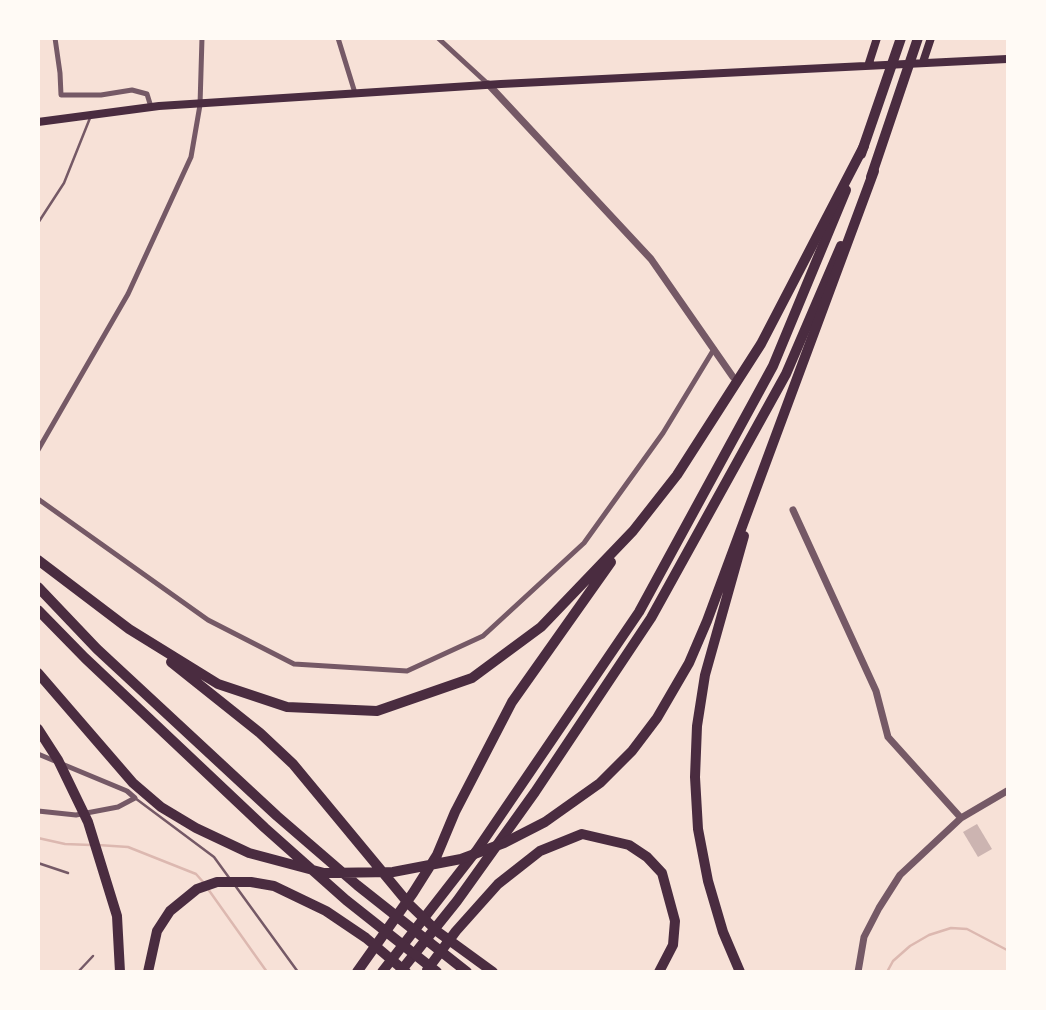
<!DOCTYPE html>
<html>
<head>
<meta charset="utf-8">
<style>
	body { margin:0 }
	#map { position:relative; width:1046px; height:1010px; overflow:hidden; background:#f7e1d7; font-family:"Exo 2",sans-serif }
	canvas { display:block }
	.frame { position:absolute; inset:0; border:40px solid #fffaf5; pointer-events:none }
</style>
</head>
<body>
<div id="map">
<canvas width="1046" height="1010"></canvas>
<div class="frame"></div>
</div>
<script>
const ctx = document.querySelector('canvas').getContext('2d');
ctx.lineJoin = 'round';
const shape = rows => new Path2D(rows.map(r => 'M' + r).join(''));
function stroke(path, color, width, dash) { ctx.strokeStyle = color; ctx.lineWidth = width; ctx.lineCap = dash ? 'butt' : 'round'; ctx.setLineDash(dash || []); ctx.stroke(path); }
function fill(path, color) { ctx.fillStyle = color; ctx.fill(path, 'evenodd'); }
stroke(shape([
	[38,838,65,844,91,845],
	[98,845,128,847,196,874,204,883],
	[208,889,267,972],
	[887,972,893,961,910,946,929,935,951,928,967,929,1007,950]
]), '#dcb8b0', 2.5);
fill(shape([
	[977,824,992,849,978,857,963,832]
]), '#ccb4b1');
stroke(shape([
	[38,223,64,183,90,118],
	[135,798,214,857,230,879],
	[38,863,68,873],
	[234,884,298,972],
	[78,972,93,956]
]), '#755966', 2.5);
stroke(shape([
	[55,38,60,73,61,95,101,95,132,90,147,94,151,107],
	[338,38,355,93],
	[438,38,488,84],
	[38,450,128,294,191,157,200,105,202,38],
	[38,499,208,620,294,664,407,671,483,636,584,543,663,433,714,349],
	[38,754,127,791,135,798,118,807,76,815,38,811]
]), '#755966', 5);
stroke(shape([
	[488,84,651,259,733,377],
	[793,510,876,691,888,737,961,818],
	[858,972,864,937,879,908,900,875,961,818,1007,791]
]), '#755966', 7);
stroke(shape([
	[923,62,931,38],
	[868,66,877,38],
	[38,122,159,106,501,84,1007,59]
]), '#4a2c40', 8);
stroke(shape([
	[861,154,901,38],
	[871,177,918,38],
	[382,972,477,850,639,612,773,366,846,190],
	[400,972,457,901,535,792,651,618,786,374,841,246]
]), '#4a2c40', 10);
stroke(shape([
	[38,560,129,629,218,684,287,707,377,711,472,678,541,627,633,531,677,475,761,344,864,146],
	[38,587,97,649,277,816,357,885,467,972],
	[38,610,85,658,265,828,346,900,437,972],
	[171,662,260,733,293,764,409,904,438,932,493,972],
	[38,673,133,783,161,807,196,828,249,853,324,873,393,872,461,859,504,843,545,822,600,783,632,751,657,718,689,663,707,621,874,171],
	[38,729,58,760,88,822,117,916,120,972],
	[427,970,456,931,498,884,540,851,582,834,629,845,647,857,662,873,675,921,673,945,659,972],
	[148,972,157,931,170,911,197,889,217,882,251,882,274,886,326,911,366,938,406,972],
	[357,972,413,893,437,855,455,812,512,702,611,562],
	[740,972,723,932,708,881,698,829,695,777,697,726,705,675,744,536]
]), '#4a2c40', 10);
</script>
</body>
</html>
